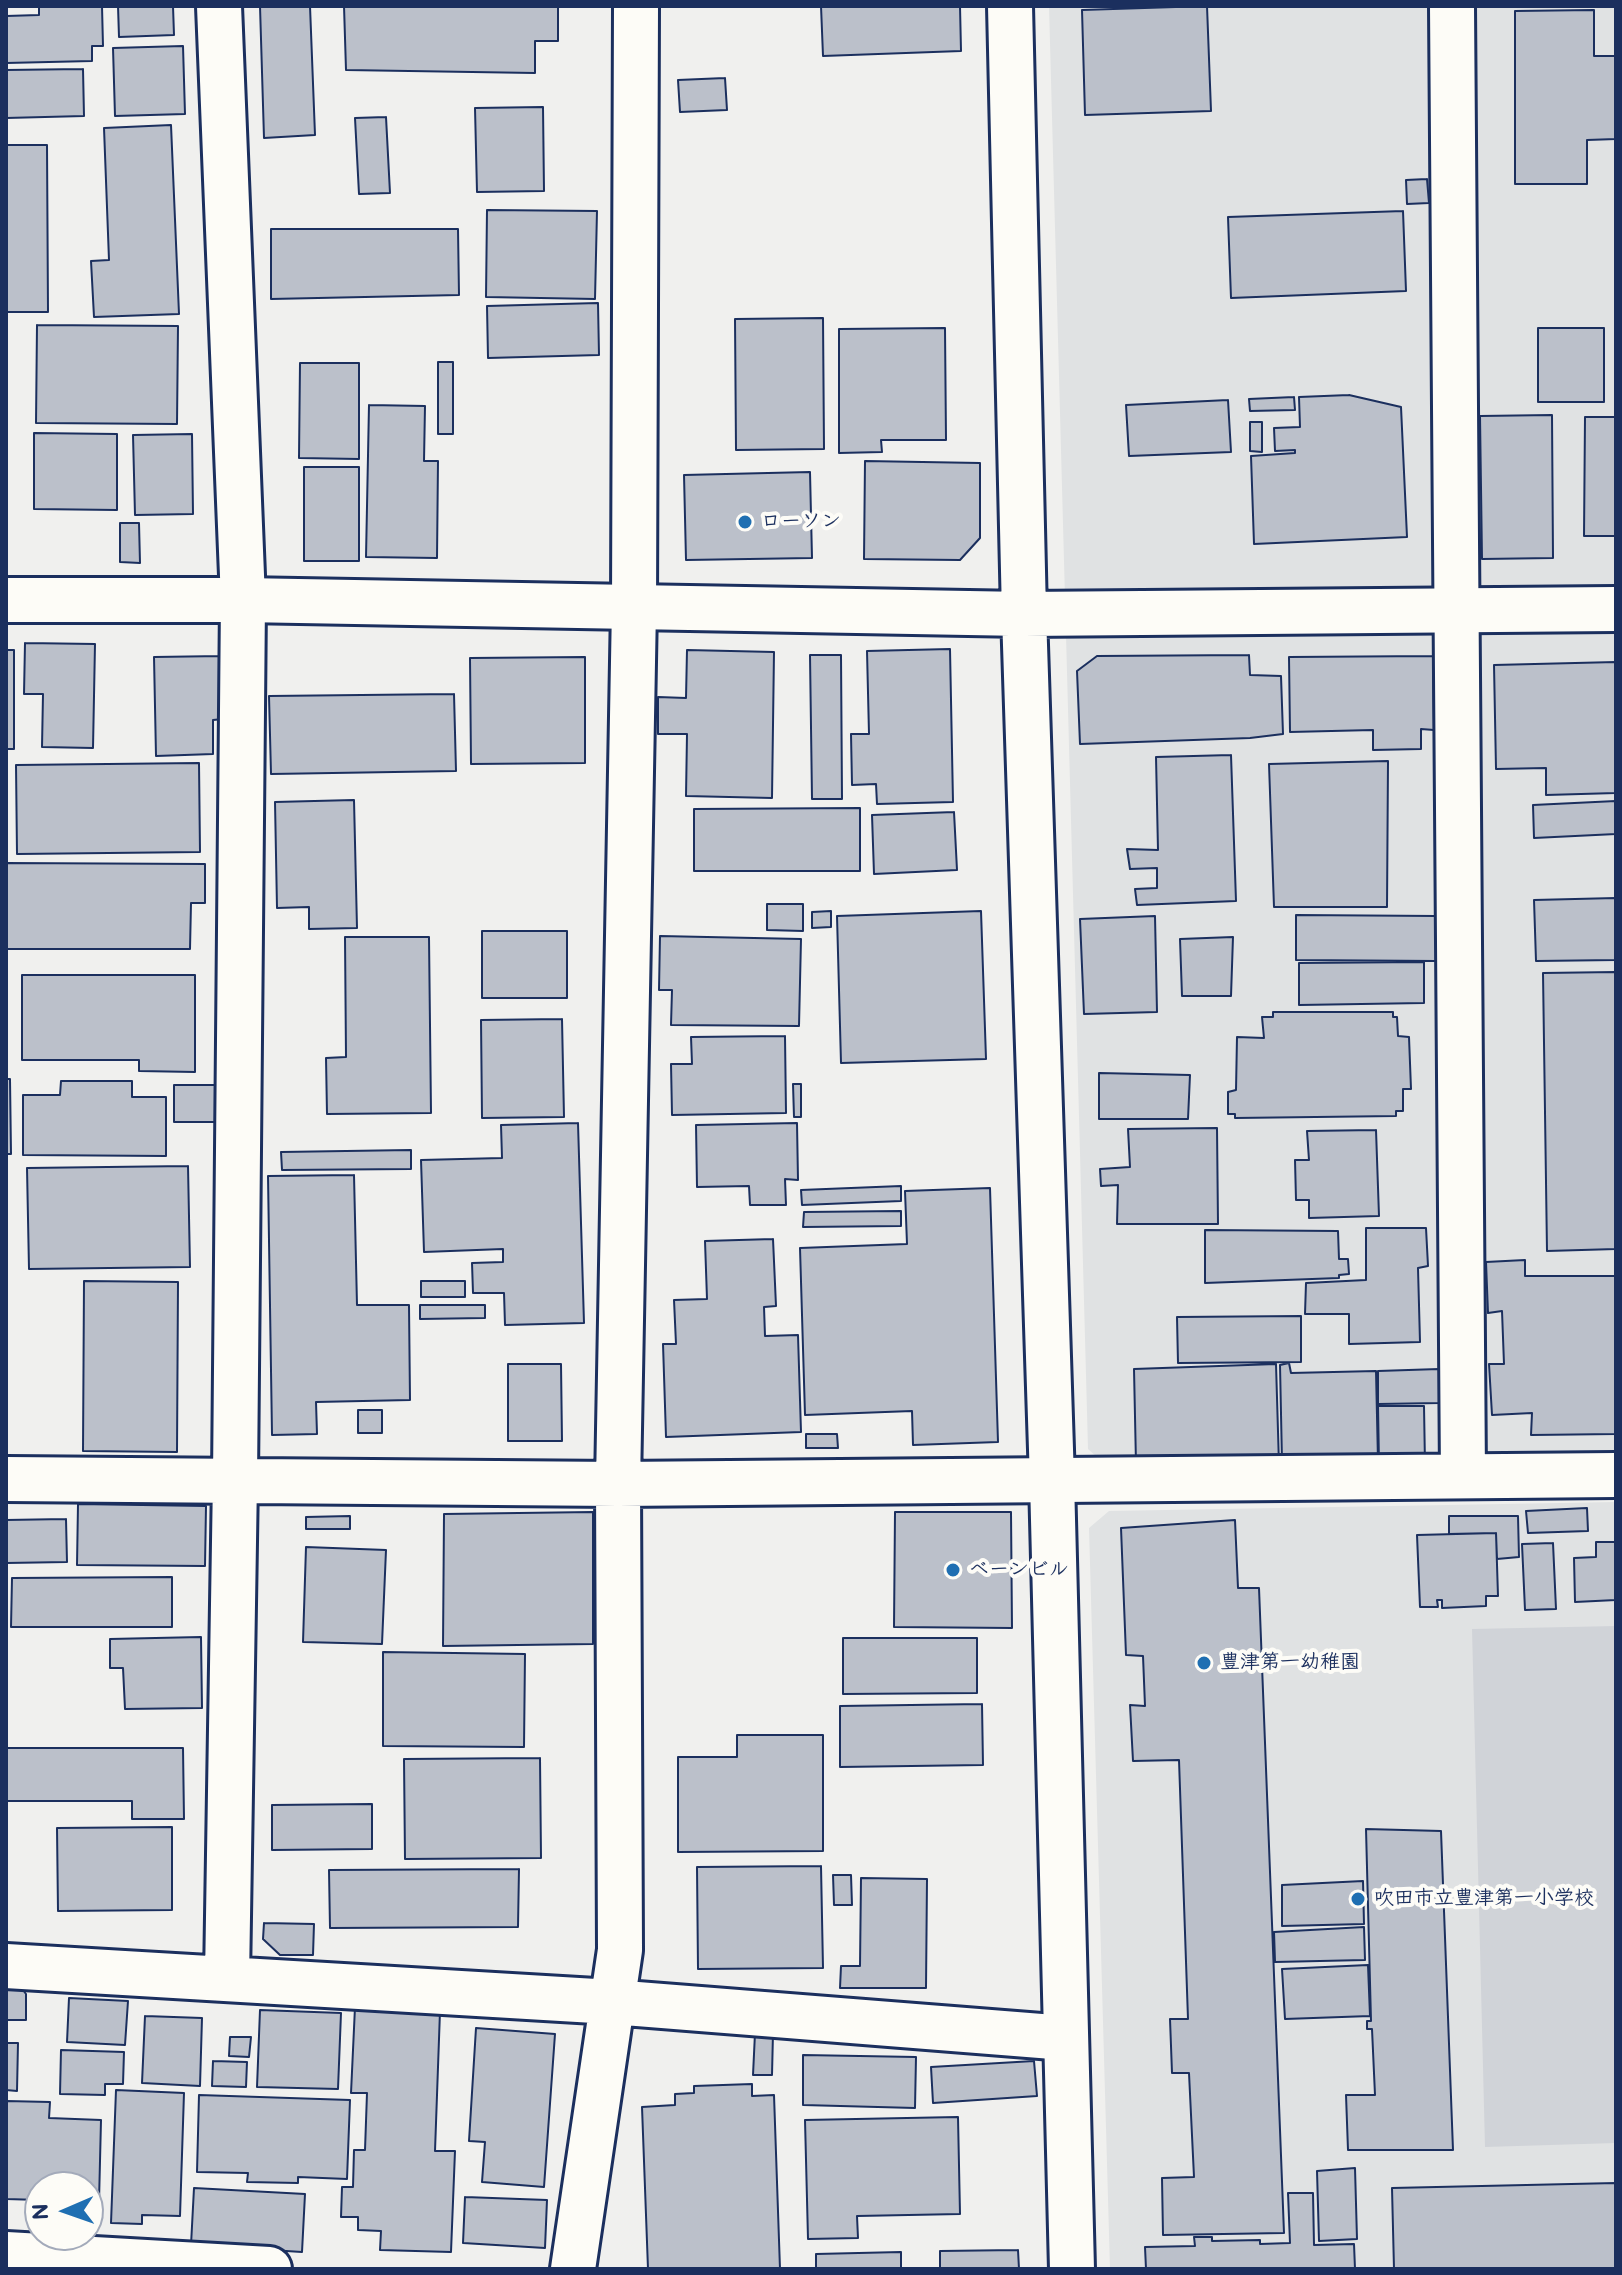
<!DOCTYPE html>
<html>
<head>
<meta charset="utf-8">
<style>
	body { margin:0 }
	#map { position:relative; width:1622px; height:2275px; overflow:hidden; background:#f0f0ee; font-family:"Balsamiq Sans",sans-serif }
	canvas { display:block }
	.frame { position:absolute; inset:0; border:8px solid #1b2f5e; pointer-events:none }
	.north { position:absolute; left:24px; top:2171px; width:80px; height:80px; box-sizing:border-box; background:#fdfcf7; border:2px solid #a3aaba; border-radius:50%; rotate:268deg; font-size:22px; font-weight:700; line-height:32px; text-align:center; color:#1b2f5e }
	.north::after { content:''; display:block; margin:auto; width:28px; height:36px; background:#1f6fb2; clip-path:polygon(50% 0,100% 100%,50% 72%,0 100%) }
</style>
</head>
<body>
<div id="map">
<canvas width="1622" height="2275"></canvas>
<div class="frame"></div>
<div class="north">N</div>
</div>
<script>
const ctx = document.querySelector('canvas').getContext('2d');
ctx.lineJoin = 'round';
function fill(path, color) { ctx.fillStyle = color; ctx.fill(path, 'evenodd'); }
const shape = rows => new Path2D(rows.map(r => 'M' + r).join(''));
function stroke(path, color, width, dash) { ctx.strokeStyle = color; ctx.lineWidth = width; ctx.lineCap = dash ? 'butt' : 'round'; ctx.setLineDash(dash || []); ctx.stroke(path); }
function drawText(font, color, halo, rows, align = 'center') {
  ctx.font = font + ' "Balsamiq Sans","Klee One",sans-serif'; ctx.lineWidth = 8; ctx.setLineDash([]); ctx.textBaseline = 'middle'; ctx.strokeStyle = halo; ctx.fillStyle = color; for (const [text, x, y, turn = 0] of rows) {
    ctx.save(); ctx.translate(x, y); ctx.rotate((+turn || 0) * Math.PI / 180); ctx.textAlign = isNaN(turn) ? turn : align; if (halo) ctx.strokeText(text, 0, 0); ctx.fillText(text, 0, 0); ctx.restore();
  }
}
fill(shape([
	[1049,6,1616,6,1616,1460,1107,1466,1088,1449],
	[1616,1502,1616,2269,1110,2269,1089,1528,1109,1511]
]), '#e0e2e3');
fill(shape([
	[1616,1626,1616,2143,1485,2147,1472,1629]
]), '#d0d3d8');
const building = shape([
	[39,6,102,6,103,46,92,46,92,61,6,63,6,16,39,15,39,6],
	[118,6,173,6,174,35,119,37,118,6],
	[260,6,310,6,315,135,264,138,260,6],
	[344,6,558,6,558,41,535,41,535,73,346,70,344,6],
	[821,6,960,6,961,51,823,56,821,6],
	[1207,6,1211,111,1085,115,1082,10,1207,6],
	[1594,10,1594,56,1616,56,1616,139,1587,140,1587,184,1515,184,1515,11,1594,10],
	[183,46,185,114,115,116,113,48,183,46],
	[83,69,84,116,6,118,6,70,83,69],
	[725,78,727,110,680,112,678,80,725,78],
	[543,107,544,191,477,192,475,108,543,107],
	[386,117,390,193,359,194,355,118,386,117],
	[171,125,179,314,94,317,91,261,109,260,104,128,171,125],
	[6,145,47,145,48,312,6,312,6,145],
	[1427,179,1429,203,1407,204,1406,180,1427,179],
	[487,210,597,211,595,299,486,297,487,210],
	[1403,211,1406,291,1231,298,1228,217,1403,211],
	[271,229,458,229,459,295,271,299,271,229],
	[598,303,599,355,488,358,487,306,598,303],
	[823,318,824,449,736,450,735,319,823,318],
	[37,325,178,326,177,424,36,423,37,325],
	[945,328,946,440,881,440,882,452,839,453,839,329,945,328],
	[1538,328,1604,328,1604,402,1538,402,1538,328],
	[438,362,453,362,453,434,438,434,438,362],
	[300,363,359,363,359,459,299,458,300,363],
	[1349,395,1401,407,1407,537,1254,544,1251,456,1295,453,1295,450,1275,451,1274,428,1300,427,1299,397,1349,395],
	[1294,397,1295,410,1250,411,1249,399,1294,397],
	[1228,400,1231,452,1129,456,1126,405,1228,400],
	[369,405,425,406,424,461,438,461,437,558,366,557,369,405],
	[1552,415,1553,558,1482,559,1480,416,1552,415],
	[1585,417,1616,417,1616,536,1584,536,1585,417],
	[1250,422,1262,422,1262,452,1250,451,1250,422],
	[34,433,117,434,117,510,34,509,34,433],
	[192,434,193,514,135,515,133,435,192,434],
	[865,461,980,463,980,538,960,560,864,559,865,461],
	[304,467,359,467,359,561,304,561,304,467],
	[810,472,812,558,686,560,684,475,810,472],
	[120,523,139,523,140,563,120,562,120,523],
	[25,643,95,644,93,748,42,747,43,694,24,694,25,643],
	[950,649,953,802,877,804,876,784,852,785,851,734,869,734,867,651,950,649],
	[6,650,14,650,14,749,6,749,6,650],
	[687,650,774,652,772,798,686,796,687,734,658,734,658,697,686,698,687,650],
	[810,655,841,655,842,799,812,799,810,655],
	[1249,655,1250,675,1281,676,1283,734,1250,738,1080,744,1077,671,1097,656,1249,655],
	[222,656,223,719,213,720,213,754,156,756,154,657,222,656],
	[1433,656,1434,730,1421,729,1421,749,1373,750,1373,730,1290,732,1289,657,1433,656],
	[585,657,585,763,471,764,470,658,585,657],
	[1616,662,1616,793,1546,795,1546,768,1496,769,1494,665,1616,662],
	[454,694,456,771,271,774,269,696,454,694],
	[1231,755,1236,901,1137,905,1135,889,1157,888,1157,868,1130,869,1127,849,1158,850,1156,757,1231,755],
	[1388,761,1387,907,1274,907,1269,764,1388,761],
	[199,763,200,852,17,854,16,765,199,763],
	[354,800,357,928,309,929,309,907,277,908,275,802,354,800],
	[1616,801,1616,834,1534,838,1533,805,1616,801],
	[860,808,860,871,694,871,694,809,860,808],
	[954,812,957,870,874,874,872,815,954,812],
	[6,863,205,864,205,903,191,903,190,949,6,949,6,863],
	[1616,898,1616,960,1536,961,1534,900,1616,898],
	[767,904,803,904,803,931,767,930,767,904],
	[831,911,831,927,812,928,812,912,831,911],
	[981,911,986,1059,841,1063,837,916,981,911],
	[1296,915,1436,916,1436,961,1296,960,1296,915],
	[1155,916,1157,1012,1084,1014,1080,919,1155,916],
	[482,931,567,931,567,998,482,998,482,931],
	[660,936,801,939,799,1026,671,1025,672,990,659,990,660,936],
	[345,937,429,937,431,1113,327,1114,326,1058,346,1057,345,937],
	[1233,937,1231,996,1182,996,1180,939,1233,937],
	[1424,962,1424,1003,1299,1005,1299,963,1424,962],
	[1616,972,1616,1249,1547,1251,1543,973,1616,972],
	[22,975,195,975,195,1072,139,1071,139,1060,22,1060,22,975],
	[1273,1012,1393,1012,1393,1017,1397,1017,1398,1036,1409,1037,1411,1089,1403,1089,1403,1111,1396,1111,1396,1116,1235,1118,1235,1114,1228,1114,1228,1092,1236,1090,1237,1037,1264,1038,1262,1017,1273,1017,1273,1012],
	[562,1019,564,1117,482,1118,481,1020,562,1019],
	[785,1036,786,1113,672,1115,671,1064,692,1064,691,1037,785,1036],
	[1099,1073,1190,1075,1188,1119,1099,1119,1099,1073],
	[6,1079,10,1079,11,1154,6,1154,6,1079],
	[61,1081,132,1081,132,1097,166,1097,166,1156,23,1155,23,1095,60,1095,61,1081],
	[793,1084,801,1084,801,1117,794,1117,793,1084],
	[174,1085,218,1085,217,1122,174,1122,174,1085],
	[578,1123,584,1323,505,1325,504,1293,473,1293,472,1263,503,1262,503,1249,424,1252,421,1160,502,1158,501,1125,578,1123],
	[797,1123,798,1180,785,1179,786,1205,750,1205,749,1186,697,1187,696,1125,797,1123],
	[1217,1128,1218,1224,1117,1224,1118,1185,1101,1186,1100,1169,1130,1167,1128,1129,1217,1128],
	[1376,1130,1379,1216,1309,1218,1309,1200,1296,1200,1295,1160,1309,1160,1307,1131,1376,1130],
	[411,1150,411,1169,282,1170,281,1152,411,1150],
	[188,1166,190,1267,29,1269,27,1168,188,1166],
	[354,1175,357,1305,409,1305,410,1400,316,1402,317,1434,272,1435,268,1176,354,1175],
	[901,1186,901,1201,802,1205,801,1190,901,1186],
	[990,1188,998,1442,913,1445,912,1411,805,1415,800,1248,907,1244,905,1191,990,1188],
	[901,1211,901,1226,803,1227,804,1212,901,1211],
	[1366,1228,1426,1228,1428,1266,1418,1268,1420,1342,1349,1344,1349,1314,1305,1314,1306,1283,1366,1280,1366,1228],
	[1205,1230,1338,1231,1339,1259,1348,1259,1349,1274,1339,1275,1339,1278,1205,1283,1205,1230],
	[773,1239,776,1306,764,1307,765,1336,798,1335,801,1432,666,1437,663,1344,676,1344,674,1300,707,1299,705,1241,773,1239],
	[1525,1260,1525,1276,1616,1276,1616,1434,1531,1435,1532,1413,1492,1415,1489,1364,1504,1364,1502,1311,1488,1313,1486,1262,1525,1260],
	[84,1281,178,1282,177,1452,83,1451,84,1281],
	[421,1281,465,1281,465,1297,421,1297,421,1281],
	[420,1305,485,1305,485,1318,420,1319,420,1305],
	[1301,1316,1301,1362,1178,1363,1177,1317,1301,1316],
	[1289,1363,1291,1373,1376,1371,1378,1461,1282,1462,1280,1365,1289,1363],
	[508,1364,561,1364,562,1441,508,1441,508,1364],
	[1276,1364,1279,1465,1136,1464,1134,1369,1276,1364],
	[1439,1369,1440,1403,1378,1404,1378,1371,1439,1369],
	[1378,1406,1424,1406,1425,1465,1379,1465,1378,1406],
	[358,1410,382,1410,382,1433,358,1433,358,1410],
	[806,1434,837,1434,838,1448,806,1448,806,1434],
	[78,1504,206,1506,205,1566,77,1565,78,1504],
	[1587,1508,1588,1531,1528,1533,1526,1511,1587,1508],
	[593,1512,593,1644,443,1646,444,1514,593,1512],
	[895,1512,1011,1512,1012,1628,894,1627,895,1512],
	[350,1516,350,1529,306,1529,306,1517,350,1516],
	[1449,1516,1518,1516,1519,1557,1497,1559,1496,1533,1449,1534,1449,1516],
	[66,1519,67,1562,6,1563,6,1520,66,1519],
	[1235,1520,1238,1588,1259,1588,1284,2233,1163,2235,1162,2178,1194,2177,1189,2073,1172,2073,1170,2019,1188,2019,1179,1760,1133,1761,1130,1705,1145,1706,1143,1656,1126,1655,1121,1528,1235,1520],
	[1496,1533,1498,1596,1486,1596,1486,1606,1442,1608,1442,1600,1437,1600,1438,1607,1420,1607,1417,1535,1496,1533],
	[1596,1542,1616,1542,1616,1600,1575,1602,1574,1558,1596,1557,1596,1542],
	[1553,1543,1556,1609,1525,1610,1522,1544,1553,1543],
	[306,1547,386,1550,382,1644,303,1642,306,1547],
	[172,1577,172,1627,11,1627,12,1578,172,1577],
	[201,1637,202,1708,125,1709,123,1668,110,1668,110,1639,201,1637],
	[843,1638,977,1638,977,1693,843,1694,843,1638],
	[383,1652,525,1654,524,1747,383,1746,383,1652],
	[982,1704,983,1765,840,1767,840,1706,982,1704],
	[737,1735,823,1735,823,1851,678,1852,678,1757,737,1757,737,1735],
	[6,1748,183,1748,184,1819,132,1819,132,1801,6,1801,6,1748],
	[540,1758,541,1858,405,1859,404,1759,540,1758],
	[372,1804,372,1849,272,1850,272,1805,372,1804],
	[172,1827,172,1910,58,1911,57,1828,172,1827],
	[1366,1829,1441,1831,1453,2150,1348,2150,1346,2095,1375,2095,1372,2029,1367,2029,1367,2021,1371,2021,1366,1829],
	[821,1866,823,1968,698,1969,697,1867,821,1866],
	[519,1869,518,1927,330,1928,329,1870,519,1869],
	[833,1875,851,1875,852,1905,834,1905,833,1875],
	[861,1878,927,1879,926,1988,840,1988,841,1966,860,1966,861,1878],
	[1363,1881,1364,1924,1282,1926,1282,1885,1363,1881],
	[264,1923,314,1924,313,1955,280,1955,263,1939,264,1923],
	[1364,1927,1365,1960,1275,1962,1274,1932,1364,1927],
	[1368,1965,1370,2016,1285,2019,1282,1969,1368,1965],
	[6,1985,20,1986,26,1994,26,2020,6,2020,6,1985],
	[69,1998,128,2001,125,2045,67,2042,69,1998],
	[355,2007,440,2011,435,2151,455,2151,451,2252,380,2250,381,2231,358,2230,358,2217,341,2217,342,2187,353,2187,354,2150,365,2150,367,2093,351,2093,355,2007],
	[260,2010,341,2013,338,2089,257,2087,260,2010],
	[145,2016,202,2018,200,2086,142,2083,145,2016],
	[476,2028,555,2034,544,2187,482,2182,485,2142,469,2141,476,2028],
	[755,2033,773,2033,772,2075,753,2075,755,2033],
	[230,2037,251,2037,249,2057,229,2056,230,2037],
	[6,2043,18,2043,17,2091,6,2090,6,2043],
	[61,2050,124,2052,123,2084,105,2084,105,2095,60,2094,61,2050],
	[803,2055,916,2057,915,2108,803,2105,803,2055],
	[213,2061,247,2062,246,2087,212,2086,213,2061],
	[1034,2061,1037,2096,933,2103,931,2067,1034,2061],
	[752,2084,752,2096,774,2095,780,2269,648,2269,642,2107,675,2105,675,2094,694,2093,694,2086,752,2084],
	[116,2090,184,2093,180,2216,142,2215,142,2224,111,2223,116,2090],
	[199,2095,350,2100,347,2179,298,2177,298,2183,247,2182,248,2173,197,2172,199,2095],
	[6,2101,50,2102,49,2118,101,2120,99,2202,88,2201,88,2187,40,2187,40,2200,6,2199,6,2101],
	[958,2117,960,2214,857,2216,858,2238,808,2239,805,2120,958,2117],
	[1355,2168,1357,2239,1319,2241,1317,2171,1355,2168],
	[1616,2183,1616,2269,1394,2269,1392,2188,1616,2183],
	[194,2188,305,2194,302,2252,191,2245,194,2188],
	[1288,2193,1313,2193,1314,2245,1354,2244,1355,2269,1146,2269,1145,2247,1195,2246,1194,2237,1212,2237,1212,2241,1260,2240,1260,2244,1290,2243,1288,2193],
	[465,2197,547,2200,545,2248,463,2243,465,2197],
	[1018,2250,1019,2269,940,2269,940,2251,1018,2250],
	[901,2252,901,2269,816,2269,816,2254,901,2252]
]);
fill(building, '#bbc0ca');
stroke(building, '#1b2f5e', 2);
const street = shape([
	[219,6,243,600,235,1479,227,1979],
	[1452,6,1463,1476],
	[6,1479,618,1484,1616,1475],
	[6,1966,612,2002,1066,2038],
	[6,2254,269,2269],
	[573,2269,620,1950,618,1484,634,607,636,6]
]);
const secondary = shape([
	[1010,6,1024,614,1052,1480,1072,2269],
	[6,600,243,600,1024,614,1616,609]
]);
stroke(street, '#1b2f5e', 50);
stroke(secondary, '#1b2f5e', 50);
stroke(street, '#fdfcf7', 44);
stroke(secondary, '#fdfcf7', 44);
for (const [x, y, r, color] of [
	[745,522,8,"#1f6fb2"],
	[953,1570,8,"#1f6fb2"],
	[1204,1663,8,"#1f6fb2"],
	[1358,1899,8,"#1f6fb2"]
]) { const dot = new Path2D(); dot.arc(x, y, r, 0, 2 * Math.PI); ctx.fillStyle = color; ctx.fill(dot); stroke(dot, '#fdfcf7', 3); }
drawText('bold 20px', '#1b2f5e', '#fdfcf7', [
	["ローソン",761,522],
	["ベーンビル",969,1570],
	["豊津第一幼稚園",1220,1663],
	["吹田市立豊津第一小学校",1374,1899]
], 'left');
</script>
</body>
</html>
